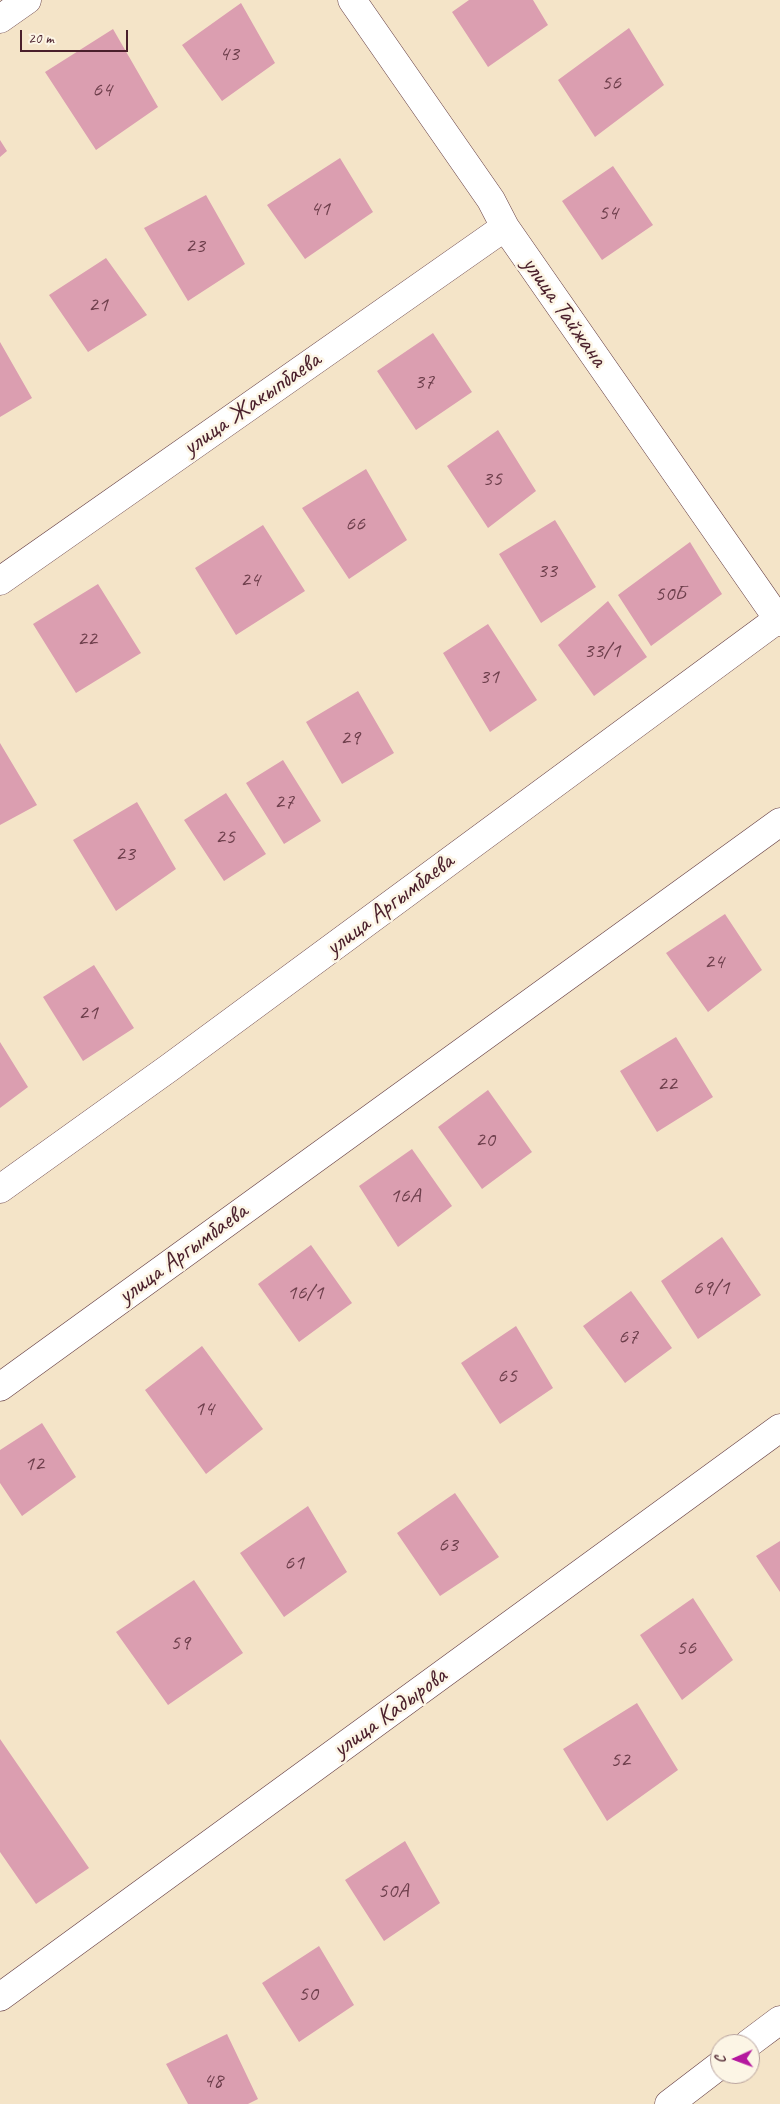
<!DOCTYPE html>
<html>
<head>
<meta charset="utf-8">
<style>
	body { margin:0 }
	#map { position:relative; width:780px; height:2104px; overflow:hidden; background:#f4e4c8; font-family:Caveat,sans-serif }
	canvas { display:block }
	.north { position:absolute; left:710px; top:2034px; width:50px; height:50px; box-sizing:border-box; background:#fcf5e5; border:1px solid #b59f9b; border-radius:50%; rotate:268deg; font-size:14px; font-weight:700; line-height:20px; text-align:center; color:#4a1f2b }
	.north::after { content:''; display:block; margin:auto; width:18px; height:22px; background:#b5179e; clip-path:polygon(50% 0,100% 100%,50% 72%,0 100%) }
	.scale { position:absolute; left:20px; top:30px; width:108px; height:22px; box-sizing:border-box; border:2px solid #4a1f2b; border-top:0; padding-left:6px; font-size:15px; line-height:18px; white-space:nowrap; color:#4a1f2b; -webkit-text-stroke:4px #fcf5e5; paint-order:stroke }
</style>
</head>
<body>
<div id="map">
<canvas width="780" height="2104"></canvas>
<div class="north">С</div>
<div class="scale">20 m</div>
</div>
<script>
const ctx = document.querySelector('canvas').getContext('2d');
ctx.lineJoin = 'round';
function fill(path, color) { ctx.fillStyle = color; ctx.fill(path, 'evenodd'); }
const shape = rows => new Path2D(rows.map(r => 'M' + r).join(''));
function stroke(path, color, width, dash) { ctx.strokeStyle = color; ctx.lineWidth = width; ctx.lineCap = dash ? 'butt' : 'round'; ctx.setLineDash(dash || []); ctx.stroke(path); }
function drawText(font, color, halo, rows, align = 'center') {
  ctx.font = font + ' Caveat,sans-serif'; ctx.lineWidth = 5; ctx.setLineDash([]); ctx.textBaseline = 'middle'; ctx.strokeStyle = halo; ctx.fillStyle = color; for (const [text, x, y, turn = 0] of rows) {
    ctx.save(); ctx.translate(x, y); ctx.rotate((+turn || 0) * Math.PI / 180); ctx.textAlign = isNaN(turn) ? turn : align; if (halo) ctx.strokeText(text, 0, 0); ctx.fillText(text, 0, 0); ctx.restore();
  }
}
fill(shape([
	[469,0,533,0,548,25,488,67,452,12],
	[241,3,275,63,222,101,182,45],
	[629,28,664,85,595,137,558,80],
	[113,29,158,107,96,150,45,72],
	[0,140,7,151,0,157],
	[340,158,373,212,305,259,267,205],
	[613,166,653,225,602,260,562,201],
	[206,195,245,264,188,301,144,228],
	[106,258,147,315,88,352,49,295],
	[433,333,472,392,416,430,377,371],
	[0,342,32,398,0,417],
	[498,430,536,491,488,528,447,466],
	[366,469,407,540,349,579,302,508],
	[555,520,596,587,541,623,499,554],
	[263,525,305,591,236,635,195,568],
	[690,542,722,594,651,646,618,595],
	[98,584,141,653,76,693,33,624],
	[608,601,647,657,594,696,558,645],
	[488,624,537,700,490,732,443,653],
	[358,691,394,753,342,784,306,722],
	[0,743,37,805,0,825],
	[283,760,321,821,284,844,246,783],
	[226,793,266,854,224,881,184,820],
	[137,802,176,869,116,911,73,840],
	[725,914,762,970,708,1012,666,953],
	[94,965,134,1028,83,1061,43,997],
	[676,1037,713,1097,657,1132,620,1071],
	[0,1042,28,1087,0,1108],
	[488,1090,532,1152,482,1189,438,1127],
	[412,1149,452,1206,398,1247,359,1186],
	[722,1237,761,1295,698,1339,661,1281],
	[311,1245,352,1303,299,1342,258,1284],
	[631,1291,672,1348,625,1383,583,1326],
	[516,1326,553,1388,500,1424,461,1363],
	[202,1346,263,1429,206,1474,145,1390],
	[42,1423,76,1477,22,1516,0,1483,0,1450],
	[455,1493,499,1557,440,1596,397,1533],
	[308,1506,347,1572,284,1617,240,1553],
	[780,1541,780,1592,756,1556],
	[194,1580,243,1653,168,1705,116,1632],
	[693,1598,733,1660,682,1700,640,1635],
	[637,1703,678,1770,607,1821,563,1749],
	[0,1739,89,1868,36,1904,0,1852],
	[405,1841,440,1903,384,1941,345,1880],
	[319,1946,354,2005,299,2042,262,1983],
	[227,2034,258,2099,248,2104,188,2104,166,2064]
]), '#db9eb0');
const minor = shape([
	[352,0,491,200,505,227,780,622],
	[0,19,27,0],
	[0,581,505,227],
	[0,1189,169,1068,778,619],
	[0,1387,780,822],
	[0,1997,780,1428],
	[748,2044,780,2020],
	[669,2104,720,2065]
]);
stroke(minor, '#643d43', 29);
stroke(minor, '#fff', 28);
drawText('22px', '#6e3f4c', null, [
	["43",229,54],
	["56",611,83],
	["64",102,90],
	["41",320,209],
	["54",608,213],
	["23",195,246],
	["21",98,305],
	["37",424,382],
	["35",492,479],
	["66",355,524],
	["33",547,571],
	["24",250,580],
	["50Б",670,594],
	["22",87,639],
	["33/1",602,651],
	["31",489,677],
	["29",350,738],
	["27",284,802],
	["25",225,837],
	["23",125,854],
	["24",714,962],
	["21",88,1013],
	["22",667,1084],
	["20",485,1140],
	["16А",405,1196],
	["69/1",711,1288],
	["16/1",305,1293],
	["67",628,1337],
	["65",507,1376],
	["14",204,1409],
	["12",34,1464],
	["63",448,1545],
	["61",294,1563],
	["59",180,1643],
	["56",686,1648],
	["52",620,1760],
	["50А",393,1891],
	["50",308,1994],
	["48",213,2081]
]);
drawText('25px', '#4a1f2b', '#fcf5e5', [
	["улица Тайжана",564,312,55],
	["улица Жакыпбаева",252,404,-35],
	["улица Аргымбаева",390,905,-37],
	["улица Аргымбаева",183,1254,-36],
	["улица Кадырова",390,1713,-36]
]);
</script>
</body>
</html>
